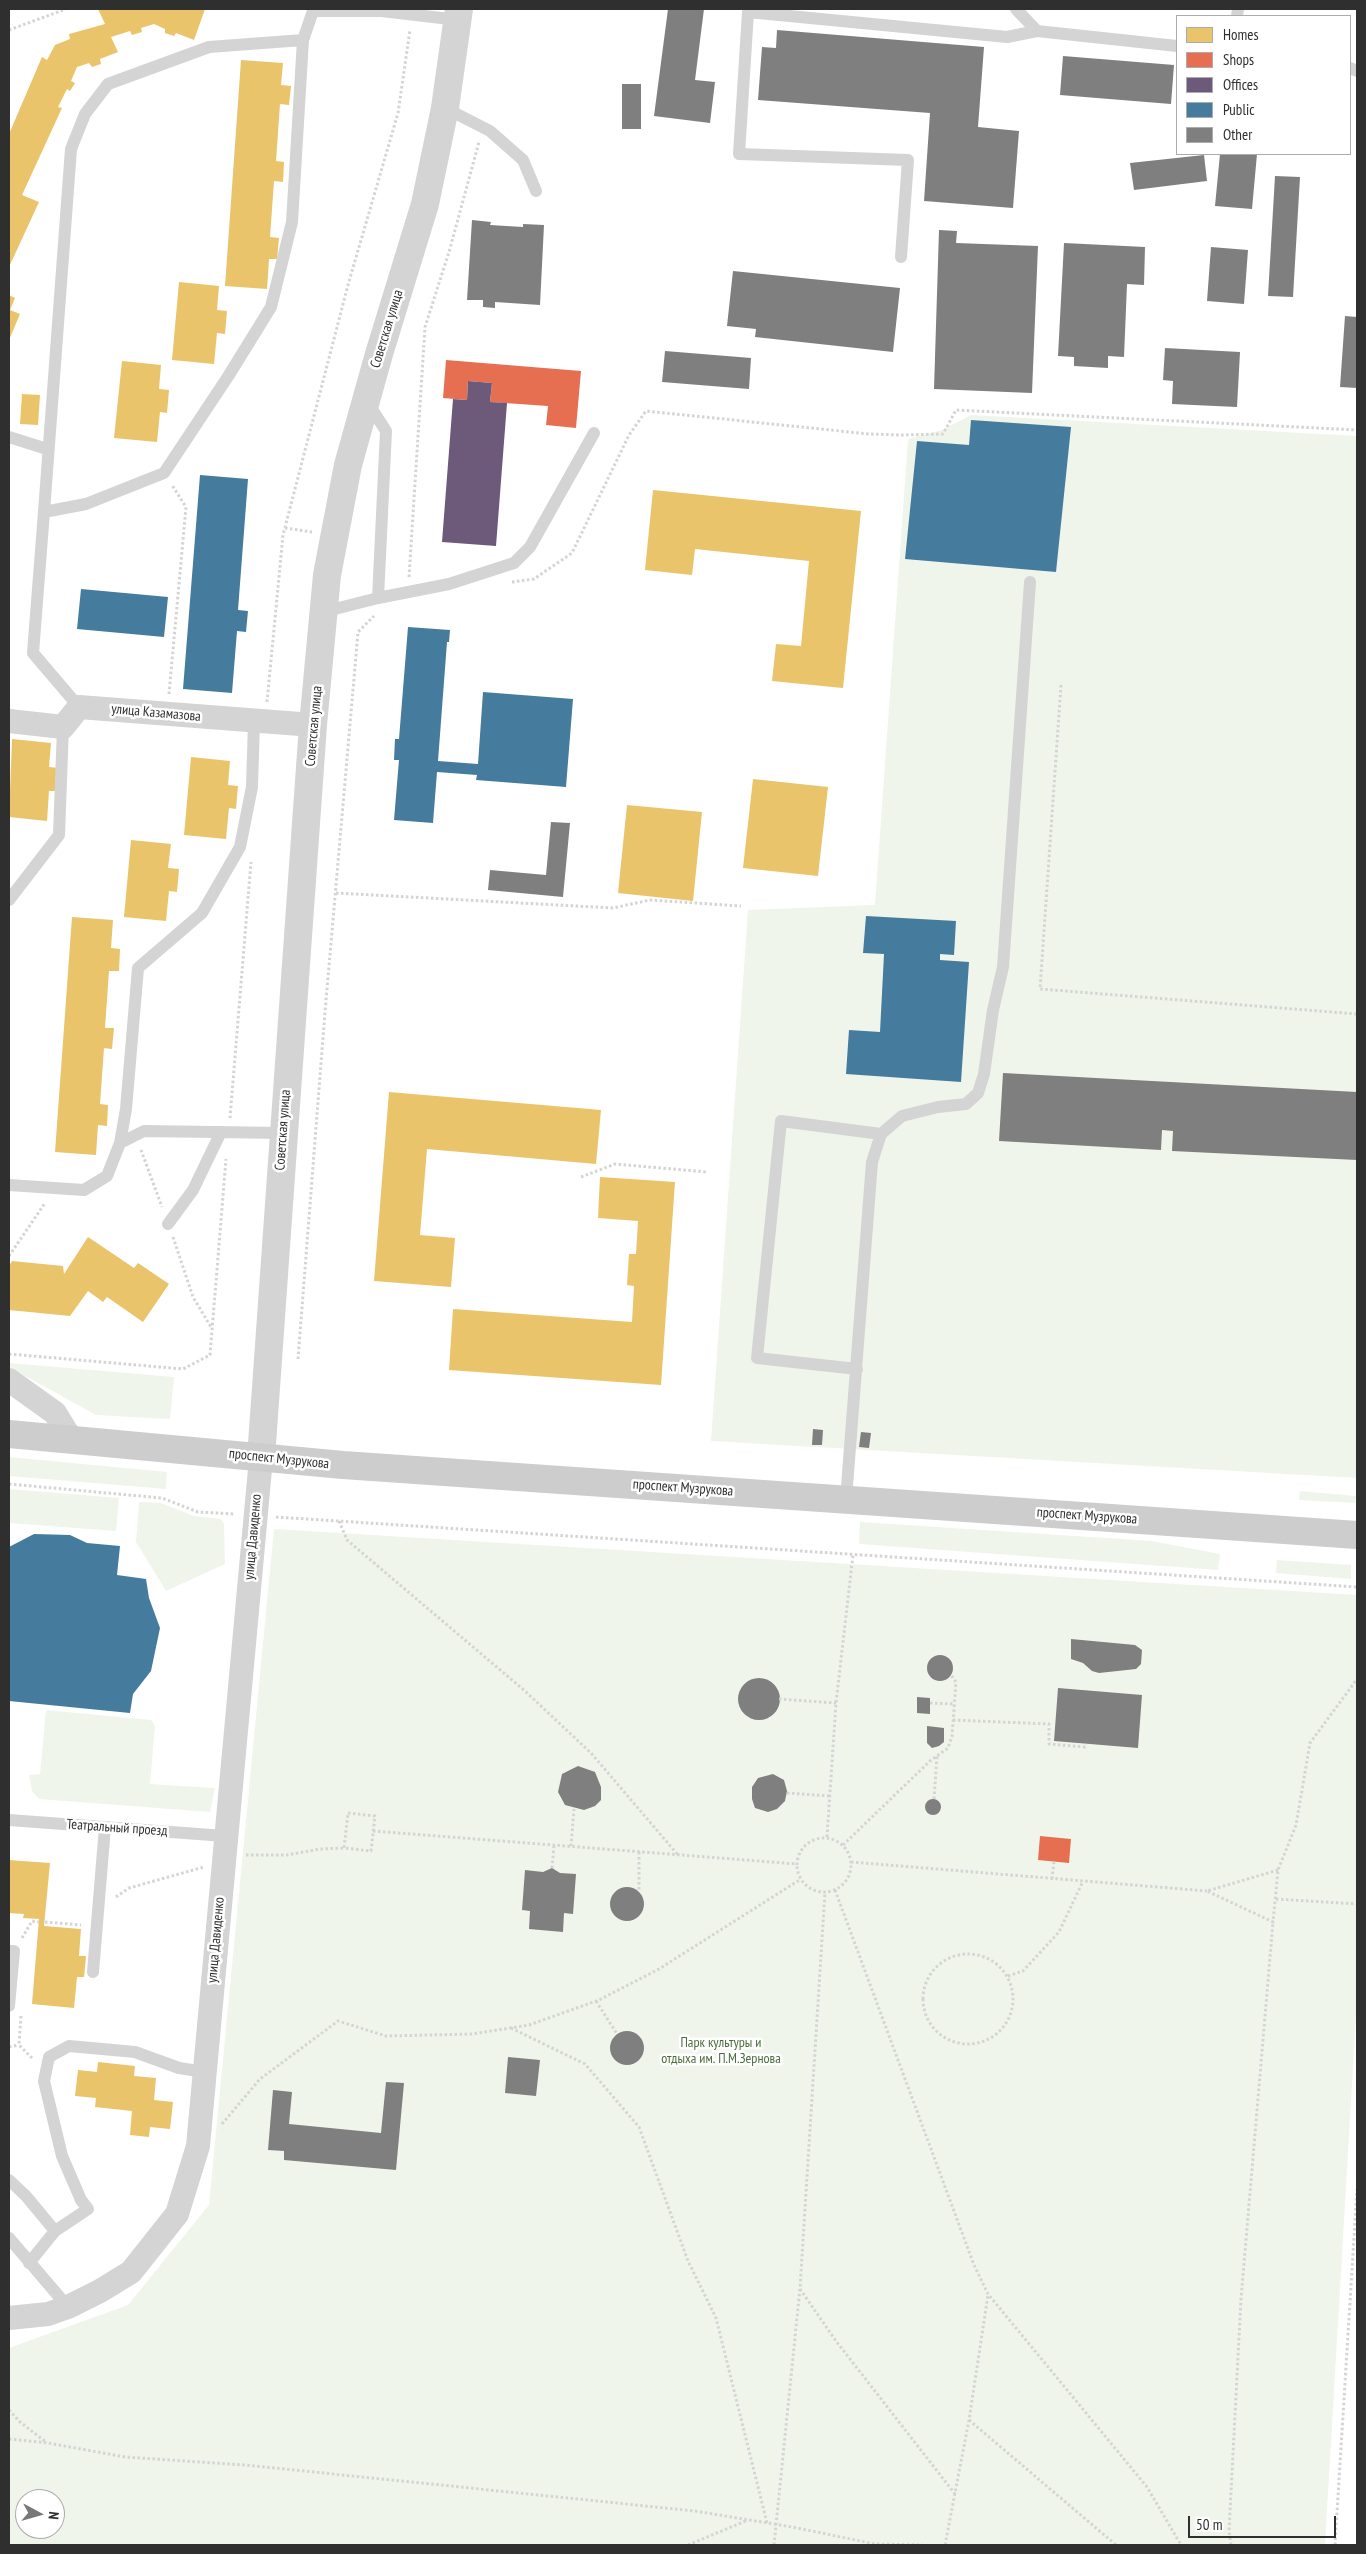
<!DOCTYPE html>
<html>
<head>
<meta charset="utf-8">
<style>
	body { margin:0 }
	#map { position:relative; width:1366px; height:2554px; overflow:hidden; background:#fff; font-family:"PT Sans Narrow",sans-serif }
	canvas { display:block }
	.frame { position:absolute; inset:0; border:10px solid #2f2f2f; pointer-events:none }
	.legend { position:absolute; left:1176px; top:15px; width:175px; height:140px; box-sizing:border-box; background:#fff; border:1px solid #acacac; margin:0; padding:6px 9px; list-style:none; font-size:15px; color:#2f2f2f }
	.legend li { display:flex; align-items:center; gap:10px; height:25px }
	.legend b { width:25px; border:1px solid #acacac }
	.north { position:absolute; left:15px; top:2489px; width:50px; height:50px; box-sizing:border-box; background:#fff; border:1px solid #acacac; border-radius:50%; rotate:96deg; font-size:14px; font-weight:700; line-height:20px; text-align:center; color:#2f2f2f }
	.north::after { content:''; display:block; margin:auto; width:18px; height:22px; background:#787878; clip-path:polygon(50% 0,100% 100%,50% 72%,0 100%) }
	.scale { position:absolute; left:1188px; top:2516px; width:148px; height:22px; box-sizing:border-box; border:2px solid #2f2f2f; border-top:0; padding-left:6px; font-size:15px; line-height:18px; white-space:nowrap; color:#2f2f2f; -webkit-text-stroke:4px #fff; paint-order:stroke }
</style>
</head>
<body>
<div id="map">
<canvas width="1366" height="2554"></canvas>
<div class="frame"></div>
<ul class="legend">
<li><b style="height:14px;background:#e9c46a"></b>Homes</li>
<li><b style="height:14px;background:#e76f51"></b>Shops</li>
<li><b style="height:14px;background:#6d597a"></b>Offices</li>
<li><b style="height:14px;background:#457b9d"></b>Public</li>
<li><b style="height:14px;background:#7f7f7f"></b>Other</li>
</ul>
<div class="north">N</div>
<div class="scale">50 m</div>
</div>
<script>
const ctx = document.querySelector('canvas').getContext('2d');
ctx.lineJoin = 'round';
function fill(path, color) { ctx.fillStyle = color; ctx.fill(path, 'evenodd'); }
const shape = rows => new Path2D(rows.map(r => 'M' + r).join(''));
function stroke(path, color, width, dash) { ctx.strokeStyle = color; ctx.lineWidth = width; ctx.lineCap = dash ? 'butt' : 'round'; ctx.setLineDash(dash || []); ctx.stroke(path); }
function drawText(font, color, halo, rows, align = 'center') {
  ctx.font = font + ' "PT Sans Narrow",sans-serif'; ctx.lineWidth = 5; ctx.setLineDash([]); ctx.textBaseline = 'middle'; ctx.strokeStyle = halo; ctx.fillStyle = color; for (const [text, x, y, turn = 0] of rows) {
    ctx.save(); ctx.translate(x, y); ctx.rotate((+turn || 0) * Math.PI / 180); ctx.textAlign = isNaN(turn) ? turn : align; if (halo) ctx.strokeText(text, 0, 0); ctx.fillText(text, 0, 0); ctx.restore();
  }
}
fill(shape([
	[971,415,1357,436,1357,1478,711,1441,748,910,875,905,908,439,942,430],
	[9,1363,174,1377,170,1419,96,1415,9,1367],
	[9,1457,167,1472,166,1489,9,1476],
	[9,1489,119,1498,116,1531,9,1523],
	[1300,1491,1356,1496,1355,1503,1299,1500],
	[139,1502,161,1503,194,1516,221,1519,224,1524,225,1564,166,1591,136,1542],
	[860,1522,1152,1541,1220,1554,1218,1570,859,1544],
	[274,1529,1357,1595,1357,1999,1325,2545,9,2545,9,2348,128,2305,209,2205],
	[25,2499,55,2499,55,2529,25,2529],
	[1277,1560,1351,1565,1351,1579,1276,1573],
	[46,1710,151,1720,155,1726,150,1784,215,1788,210,1812,39,1799,32,1791,29,1775,40,1774]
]), '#f0f5ec');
fill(shape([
	[98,9,205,9,194,40,176,33,174,36,165,33,165,29,154,24,141,28,142,32,132,35,130,31,111,37,118,52,100,59,101,64,92,67,89,63,77,67,71,81,75,83,70,91,67,89,58,107,62,108,22,195,39,202,9,267,9,134,42,57,47,60,55,45,70,39,69,34,105,24],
	[241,60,283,63,281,85,291,86,289,105,280,104,276,161,284,162,283,182,274,181,270,237,279,238,277,259,269,259,267,289,225,286],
	[179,282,219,286,217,310,227,311,225,334,217,333,214,364,172,360],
	[9,295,15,298,10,310,20,314,9,340],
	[122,361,161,365,159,389,169,390,167,413,160,412,157,442,114,438],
	[22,394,40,395,38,425,20,424],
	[653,490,861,511,843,688,772,681,776,644,801,646,809,561,695,549,692,575,645,570],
	[12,739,51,743,49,767,59,768,57,791,49,791,47,821,9,817],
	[191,757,230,761,228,785,238,786,236,809,229,808,226,839,184,835],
	[753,779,828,787,818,876,743,868],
	[627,805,702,812,693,901,618,893],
	[131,840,171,844,168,868,179,869,177,892,169,891,166,921,124,917],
	[72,917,113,920,111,948,120,949,119,971,109,971,105,1028,114,1028,112,1049,104,1048,100,1104,108,1105,107,1126,98,1125,96,1155,55,1152],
	[389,1092,601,1110,596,1164,427,1149,420,1235,455,1238,451,1287,374,1281],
	[600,1177,675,1182,661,1385,449,1370,453,1309,632,1322,634,1286,627,1285,629,1254,636,1254,638,1221,598,1218],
	[88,1237,134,1268,138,1263,169,1284,143,1322,107,1297,103,1302,88,1291,70,1316,9,1310,9,1266,12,1261,63,1266,64,1274],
	[9,1860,50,1863,44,1926,81,1929,79,1956,86,1956,85,1967,84,1977,77,1977,74,2008,32,2004,39,1919,23,1918,24,1914,9,1913],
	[98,2062,135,2066,134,2076,156,2078,154,2100,173,2102,170,2129,150,2127,149,2137,130,2135,132,2111,95,2107,96,2098,75,2096,78,2070,97,2072]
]), '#e9c46a');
fill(shape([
	[446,360,581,371,576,428,546,425,548,406,490,402,492,383,468,381,467,400,443,398],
	[1040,1836,1071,1839,1069,1863,1038,1860]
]), '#e76f51');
fill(shape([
	[468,381,492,383,490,402,507,403,496,546,442,542,453,399,467,400]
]), '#6d597a');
fill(shape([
	[971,420,1071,427,1056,572,905,559,917,441,969,445],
	[200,475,248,479,238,610,248,611,246,632,237,631,232,693,183,689],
	[81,589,168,597,164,637,77,629],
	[408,627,450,630,449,642,447,642,438,761,478,764,483,692,573,699,566,787,476,780,477,775,437,772,433,823,394,820,399,760,394,760,395,739,399,739],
	[866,916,956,921,954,955,940,954,940,960,969,962,961,1082,846,1074,849,1030,880,1032,884,954,863,953],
	[34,1534,70,1535,87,1543,120,1546,117,1575,146,1579,149,1598,160,1628,151,1671,133,1694,130,1713,9,1701,9,1547]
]), '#457b9d');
fill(shape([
	[668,9,704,9,695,80,715,82,710,123,654,116],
	[777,30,984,47,978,127,1019,131,1013,208,924,201,930,113,758,100,762,47,776,48],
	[1063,56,1174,65,1171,104,1060,95],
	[622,84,641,84,641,129,622,129],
	[1220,154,1257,154,1252,209,1215,206],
	[1204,155,1207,181,1134,190,1130,163],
	[1275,176,1300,177,1293,297,1268,296],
	[472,220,491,222,490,225,523,227,523,224,544,225,540,305,495,302,495,308,483,307,483,300,467,300],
	[939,230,957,231,956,243,1038,246,1032,393,934,389],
	[1064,243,1145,247,1144,285,1127,284,1124,357,1108,356,1108,368,1074,366,1074,357,1058,356],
	[1211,247,1248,250,1244,304,1207,301],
	[733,271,900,288,893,352,755,337,756,329,727,326],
	[1345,316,1357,317,1357,388,1340,387],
	[1165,348,1240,352,1237,407,1172,404,1173,381,1163,380],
	[665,351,751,358,749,389,662,382],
	[551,822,570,823,563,897,488,890,490,870,546,875],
	[1003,1073,1357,1092,1357,1160,1172,1151,1173,1131,1162,1130,1161,1150,999,1141],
	[813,1429,823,1430,822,1445,812,1445],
	[861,1432,871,1433,869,1448,859,1447],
	[1071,1639,1135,1645,1142,1650,1141,1664,1136,1669,1099,1673,1092,1671,1083,1663,1071,1659],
	'927 1668a13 13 0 1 1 26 0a13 13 0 1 1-26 0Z',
	'738 1699a21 21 0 1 1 42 0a21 21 0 1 1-42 0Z',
	[1058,1688,1142,1695,1138,1748,1054,1741],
	[917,1697,930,1698,930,1714,917,1713],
	[927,1726,944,1728,944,1742,939,1746,932,1748,927,1743],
	[578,1766,595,1772,601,1787,601,1800,595,1806,584,1810,565,1805,558,1792,562,1774],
	[773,1774,784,1780,787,1791,785,1801,777,1809,768,1812,755,1808,752,1799,752,1787,758,1778],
	'925 1807a8 8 0 1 1 16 0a8 8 0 1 1-16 0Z',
	[552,1868,560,1873,576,1874,573,1914,564,1913,563,1932,529,1929,530,1911,522,1910,525,1870,543,1872],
	'610 1904a17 17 0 1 1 34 0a17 17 0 1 1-34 0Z',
	'610 2048a17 17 0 1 1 34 0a17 17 0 1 1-34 0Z',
	[508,2057,540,2060,536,2096,505,2093],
	[386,2082,404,2083,396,2170,284,2160,284,2151,268,2150,273,2090,292,2092,289,2124,381,2133]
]), '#7f7f7f');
stroke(shape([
	[9,30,66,9],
	[285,528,312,532],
	[409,577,425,327,449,252,479,142],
	[512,582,534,579,572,553,629,435,646,411,869,434,902,435,943,434,956,410,1357,430],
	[1061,685,1040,989,1357,1014],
	[169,694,186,507,172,485],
	[267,702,283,535,348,285,398,113,410,30],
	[336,893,613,908,650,900,741,906],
	[230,1118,251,862],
	[141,1150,162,1207],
	[581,1177,615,1164,707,1172],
	[173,1237,193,1297,211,1327],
	[9,1256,45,1203],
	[9,1354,183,1369,210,1355,226,1159],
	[298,1359,325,1012,358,632,374,616],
	[9,1484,162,1498,198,1512,235,1514],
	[276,1517,1357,1587],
	[339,1521,347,1540,525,1691,591,1753,678,1855],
	[779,1699,836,1703],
	[930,1703,954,1704],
	[953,1720,1049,1724,1049,1744,1085,1747,1086,1744],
	[787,1793,830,1796],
	[934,1799,937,1756],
	[348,1813,375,1816,371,1851,344,1848,348,1813],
	[373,1831,797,1864],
	[827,1837,836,1703,853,1555],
	'797 1865a27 27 0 1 1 54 0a27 27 0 1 1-54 0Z',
	[843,1845,930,1761,948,1748,952,1736,956,1682,951,1675],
	[571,1846,574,1809],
	[639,1852,639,1891],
	[246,1855,287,1855,320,1849,344,1848],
	[851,1862,1207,1891],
	[552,1868,554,1845],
	[1278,1870,1207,1891,1273,1922,1278,1870,1296,1825,1310,1743,1357,1679],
	[1052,1879,1054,1861],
	[835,1890,974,2265,988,2294,1147,2487,1181,2545],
	[116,1897,129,1888,204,1867],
	[1276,1899,1357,1904],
	[45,1922,81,1925],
	[22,1938,32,1921,39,1922],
	'923 1999a45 45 0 1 1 90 0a45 45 0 1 1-90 0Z',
	[1008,1976,1023,1971,1059,1932,1083,1881],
	[596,2001,617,2034],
	[21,2016,19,2045,33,2059],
	[511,2028,585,2064,639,2127,688,2261,716,2318,767,2523],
	[9,2047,19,2045],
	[222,2124,260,2079,338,2021,386,2036,472,2034,529,2025,599,2000,659,1969,801,1879],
	[800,2289,836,2341,955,2494],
	[9,2410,20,2422,46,2442],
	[969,2420,1116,2545],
	[9,2439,48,2443,125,2457,245,2465,695,2511,792,2527,875,2544,923,2545],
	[688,2545,748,2520],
	[774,2545,800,2288,825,1892],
	[945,2545,969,2420,988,2295],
	[1231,2545,1229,2531,1241,2299,1273,1922],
	[1335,2545,1357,2189]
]), '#d4d4d4', 3, [2.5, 2.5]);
stroke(shape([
	[749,9,748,12,1007,37,1037,31,1177,46],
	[1016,9,1037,31],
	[748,12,739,154,908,160,901,257],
	[1237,16,1238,9],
	[1350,68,1357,71],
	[445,108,490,131,523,160,536,191],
	[368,403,386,431,378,598],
	[9,437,47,449],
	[44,512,71,149,85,114,108,84,209,47,303,40,313,11,382,11,458,20],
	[323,612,378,598,449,584,514,563,530,547,594,433],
	[79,707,33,653,44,512,86,504,164,473,229,375,271,307,292,222,303,40],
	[9,900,59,835,63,727],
	[120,1143,126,1109,138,968,202,913,240,847,252,787,254,722],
	[9,1185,84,1190,107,1176,120,1143,144,1131,283,1133],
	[168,1224,193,1190,221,1132],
	[857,1369,757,1358,781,1121,881,1134],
	[846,1499,872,1162,881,1134,902,1116,938,1107,966,1104,978,1093,984,1074,993,1010,1003,967,1030,582],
	[9,1820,225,1836],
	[9,1951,14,1951,9,2006],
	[93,1972,105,1827],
	[9,2180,26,2196,55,2231],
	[9,2238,68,2307],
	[29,2263,55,2231,88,2209,81,2200,62,2156,44,2081,49,2057,69,2046,135,2052,179,2068,204,2072]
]), '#d4d4d4', 12);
stroke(shape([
	[9,721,63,727,79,707,313,725],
	[9,1380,55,1413,71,1439],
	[9,2318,48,2314,68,2307,100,2291,131,2272,177,2214,198,2146,261,1458]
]), '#d4d4d4', 24);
stroke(shape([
	[261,1458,313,725,327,575,348,465,379,354,425,204,445,108,459,9]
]), '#d4d4d4', 28);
stroke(shape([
	[9,1434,343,1465,1357,1535]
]), '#cdcdcd', 28);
drawText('14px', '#2f2f2f', '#fff', [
	["Советская улица",387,329,-73],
	["улица Казамазова",156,713,5],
	["Советская улица",314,726,-85],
	["Советская улица",283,1130,-86],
	["проспект Музрукова",279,1459,6],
	["проспект Музрукова",683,1488,4],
	["проспект Музрукова",1087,1516,4],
	["улица Давиденко",253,1537,-85],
	["Театральный проезд",117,1828,4],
	["улица Давиденко",216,1940,-85]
]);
drawText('14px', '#4c6d3b', '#fff', [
	["Парк культуры и",721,2043],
	["отдыха им. П.М.Зернова",721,2059]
]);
</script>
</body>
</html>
